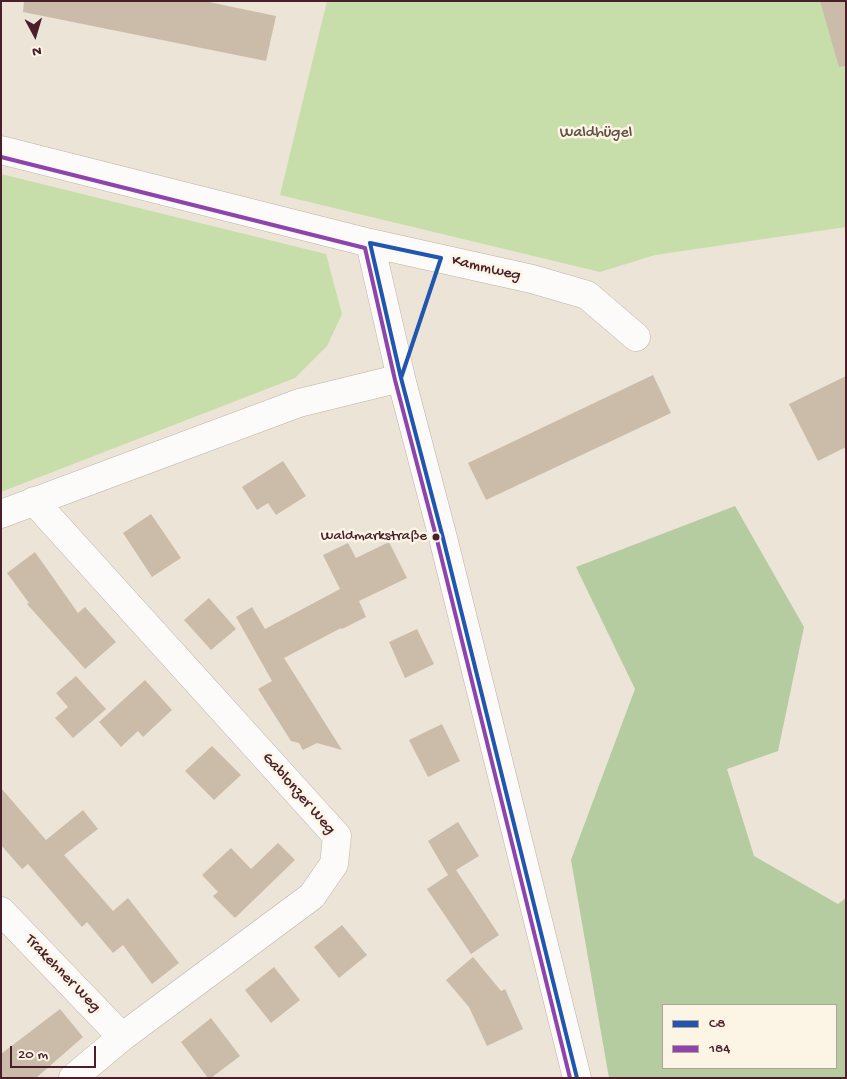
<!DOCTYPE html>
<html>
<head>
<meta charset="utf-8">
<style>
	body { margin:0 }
	#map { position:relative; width:847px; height:1079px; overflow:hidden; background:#ece4d6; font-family:"Gochi Hand",sans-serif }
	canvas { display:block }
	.frame { position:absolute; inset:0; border:2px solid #4a1f2b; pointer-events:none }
	.legend { position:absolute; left:662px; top:1004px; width:175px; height:65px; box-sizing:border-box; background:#fcf5e5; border:1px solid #b59f9b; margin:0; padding:6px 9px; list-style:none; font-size:15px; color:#4a1f2b }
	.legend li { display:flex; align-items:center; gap:10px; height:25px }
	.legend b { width:25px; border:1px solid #b59f9b }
	.north { position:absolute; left:10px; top:10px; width:50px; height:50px; -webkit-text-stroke:4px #fcf5e5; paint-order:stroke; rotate:174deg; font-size:14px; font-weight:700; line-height:20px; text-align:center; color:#4a1f2b }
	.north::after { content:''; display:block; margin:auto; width:18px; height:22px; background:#4a1f2b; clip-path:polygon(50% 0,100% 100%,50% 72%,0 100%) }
	.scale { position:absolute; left:10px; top:1046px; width:86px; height:22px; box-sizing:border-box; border:2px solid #4a1f2b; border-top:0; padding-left:6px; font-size:15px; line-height:18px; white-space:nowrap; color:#4a1f2b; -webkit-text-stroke:4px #fcf5e5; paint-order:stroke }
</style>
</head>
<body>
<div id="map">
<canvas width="847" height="1079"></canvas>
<div class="frame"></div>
<ul class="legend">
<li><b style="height:6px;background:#2056ae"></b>C8</li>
<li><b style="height:6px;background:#8e44ad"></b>184</li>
</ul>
<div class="north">N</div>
<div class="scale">20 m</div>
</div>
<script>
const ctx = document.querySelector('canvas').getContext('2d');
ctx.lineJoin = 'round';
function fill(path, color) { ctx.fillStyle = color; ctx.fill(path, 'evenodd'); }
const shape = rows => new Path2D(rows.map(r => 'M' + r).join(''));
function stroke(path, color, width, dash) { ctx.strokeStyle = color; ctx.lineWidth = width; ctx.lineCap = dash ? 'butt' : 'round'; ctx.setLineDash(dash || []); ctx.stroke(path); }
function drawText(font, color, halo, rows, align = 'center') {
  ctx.font = font + ' "Gochi Hand",sans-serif'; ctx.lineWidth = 5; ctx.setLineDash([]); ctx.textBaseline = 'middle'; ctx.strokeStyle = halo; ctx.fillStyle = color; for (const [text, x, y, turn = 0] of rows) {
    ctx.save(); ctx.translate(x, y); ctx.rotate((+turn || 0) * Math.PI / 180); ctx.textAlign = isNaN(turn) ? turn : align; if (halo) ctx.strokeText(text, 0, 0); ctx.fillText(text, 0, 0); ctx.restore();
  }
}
fill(shape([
	[327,1,846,1,846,227,655,255,600,272,280,195],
	[1,174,326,254,342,314,327,346,295,378,1,492]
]), '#c8deaa');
fill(shape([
	[735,506,804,627,778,751,727,769,754,856,838,904,846,898,846,1078,609,1078,571,860,635,689,576,567],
	[663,1005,836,1005,836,1068,663,1068]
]), '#b4cca0');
fill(shape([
	[24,1,204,1,276,16,266,61,23,12],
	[820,1,846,1,846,66,839,67],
	[653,375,671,413,486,500,468,463],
	[846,376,846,447,818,461,789,404],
	[283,461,306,496,276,515,268,503,257,510,242,487],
	[151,514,181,558,152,577,123,533],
	[389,542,407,578,359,601,366,617,342,629,341,628,284,658,342,750,317,743,303,750,299,743,291,741,258,689,272,681,236,617,252,607,265,629,340,589,323,555,348,543,356,558],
	[35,552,78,613,85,607,116,642,85,669,27,604,29,603,7,573],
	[209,598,236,629,211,650,184,620],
	[417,629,434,664,405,678,389,642],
	[76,676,106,709,73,738,55,718,68,707,56,693],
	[145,680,172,710,143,737,138,731,121,747,99,722],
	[442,724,460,761,428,777,409,740],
	[212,746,241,775,214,800,185,771],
	[1,788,46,840,83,810,98,829,64,855,113,911,128,898,179,963,152,984,123,945,113,953,87,922,82,927,28,864,22,869,1,845],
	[458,822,479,856,456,870,499,935,471,954,427,889,448,875,428,841],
	[278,843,295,860,235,918,213,896,218,892,202,875,231,848,251,869],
	[342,925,367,955,339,978,314,947],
	[473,957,501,991,505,989,523,1029,487,1046,469,1007,446,980],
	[274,967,300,1000,271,1023,245,990],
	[60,1009,83,1037,36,1078,1,1078,1,1054],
	[211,1018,240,1056,211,1078,208,1078,181,1042]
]), '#cabca9');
const minor = shape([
	[1,150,370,243,532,279,587,295,636,337],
	[370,243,401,378,443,538,577,1078],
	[34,501,337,836,334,864,312,896,122,1037,73,1078],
	[1,514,299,403,401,378],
	[1,911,122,1037]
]);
stroke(minor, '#bcb2ab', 29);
stroke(minor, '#fcfbf9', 28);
stroke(shape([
	[370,243,441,258,401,378,370,243],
	[401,378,443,538,577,1078]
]), '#2056ae', 4);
stroke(shape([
	[1,157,365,248,395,380,437,540,570,1078]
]), '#8e44ad', 4);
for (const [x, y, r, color] of [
	[436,537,4.5,"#4a1f2b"]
]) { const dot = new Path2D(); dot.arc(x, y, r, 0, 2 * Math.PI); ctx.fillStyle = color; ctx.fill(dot); stroke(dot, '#fcf5e5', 2); }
drawText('15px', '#4a1f2b', '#fcf5e5', [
	["Waldmarkstraße",427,537]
], 'right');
drawText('16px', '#624e42', '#fcf5e5', [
	["Waldhügel",596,134]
]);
drawText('16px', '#4a1f2b', '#fcf5e5', [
	["Kammweg",486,269,13],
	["Gablonzer Weg",298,794,49],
	["Trakehner Weg",62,974,46]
]);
</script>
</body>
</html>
